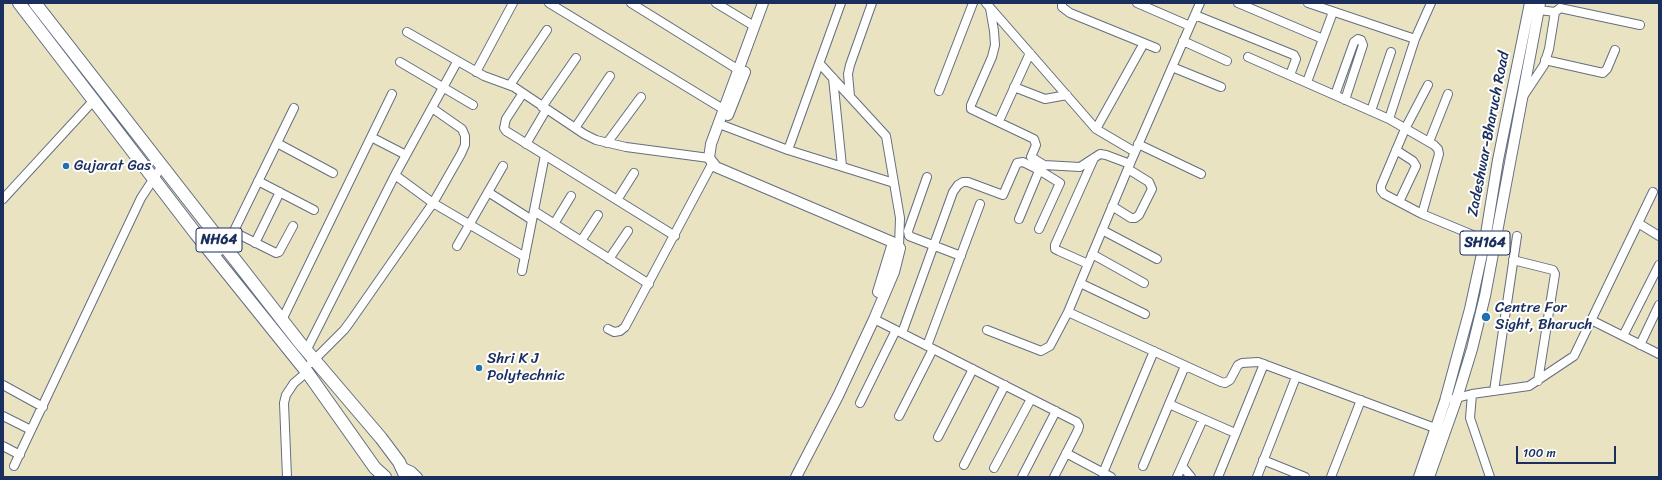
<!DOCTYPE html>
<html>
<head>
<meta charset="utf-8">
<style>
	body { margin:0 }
	#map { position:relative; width:1662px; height:480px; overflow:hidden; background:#eae3c2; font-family:Sriracha,sans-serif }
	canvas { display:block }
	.frame { position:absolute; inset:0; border:4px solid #1b2f5e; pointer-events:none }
	.scale { position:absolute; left:1516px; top:446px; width:100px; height:18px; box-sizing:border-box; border:2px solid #1b2f5e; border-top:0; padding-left:5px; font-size:12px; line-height:14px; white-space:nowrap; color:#1b2f5e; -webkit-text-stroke:3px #fff; paint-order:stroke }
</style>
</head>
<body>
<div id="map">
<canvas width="1662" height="480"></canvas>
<div class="frame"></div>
<div class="scale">100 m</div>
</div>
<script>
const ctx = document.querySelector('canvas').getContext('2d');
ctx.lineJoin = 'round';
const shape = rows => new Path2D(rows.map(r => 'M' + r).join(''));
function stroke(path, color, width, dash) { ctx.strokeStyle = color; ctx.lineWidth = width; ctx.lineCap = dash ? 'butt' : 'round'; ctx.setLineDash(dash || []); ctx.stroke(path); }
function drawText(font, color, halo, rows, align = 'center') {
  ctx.font = font + ' Sriracha,sans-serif'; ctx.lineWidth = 4; ctx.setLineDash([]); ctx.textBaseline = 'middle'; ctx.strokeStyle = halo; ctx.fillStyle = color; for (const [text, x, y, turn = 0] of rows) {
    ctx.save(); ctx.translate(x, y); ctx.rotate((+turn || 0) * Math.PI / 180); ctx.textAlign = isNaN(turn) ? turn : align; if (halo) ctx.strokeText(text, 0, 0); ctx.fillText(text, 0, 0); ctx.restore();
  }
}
const minor = shape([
	[549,3,723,109],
	[631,3,742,72],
	[716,3,754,26],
	[986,3,1096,129,1135,152],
	[1062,3,1062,7,1070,13,1156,48],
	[1137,3,1190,26],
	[1238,3,1323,39],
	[1308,3,1415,39],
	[990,8,994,31,995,45,992,57,971,105,971,109,1034,139,1036,145,1031,157,1044,165],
	[1560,8,1640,25],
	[1539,10,1555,12,1559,9],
	[1195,15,1294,55,1296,59,1290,75],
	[407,32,484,76,514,87,584,134,596,140,626,147,709,158],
	[1183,41,1227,61],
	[1248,57,1389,119,1434,145,1438,149,1439,154,1422,214],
	[1545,60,1603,73,1607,69,1615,50],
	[400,62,473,105],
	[820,64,886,136,900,218,899,246],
	[1172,67,1221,87],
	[476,72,513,3],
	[833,78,842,166],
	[1307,82,1333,12],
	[510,85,547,30],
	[1428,85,1405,129,1381,186,1381,190,1384,194,1422,214,1485,240],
	[1014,87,1045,99,1067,95],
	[939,91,973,3],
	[523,93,506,119,504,128,506,131,675,236],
	[1335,95,1354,42,1358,39,1361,40,1363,45,1345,100],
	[1524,95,1544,65,1549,49,1555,12],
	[850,96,848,74,850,65,872,3],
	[542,107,576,58],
	[1371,111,1391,52],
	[1389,119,1415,39,1431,3],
	[999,121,1030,53],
	[722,125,788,150,894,183],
	[575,128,610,76],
	[1096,129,1144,43],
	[371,137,406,155],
	[1429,142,1448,94],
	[277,143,333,173],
	[607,143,641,97],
	[526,144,546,110],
	[1138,144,1201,174],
	[788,150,841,3],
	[1396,150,1413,161,1416,166,1399,202],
	[395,175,433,203,525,257],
	[927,177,908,231,909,236,961,256],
	[258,181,314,210],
	[488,192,532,220],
	[3,199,95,99],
	[617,200,634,173],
	[1112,206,1131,218,1135,218,1139,215,1152,189,1149,182,1128,169],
	[534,211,649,284],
	[1019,219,1041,166,1044,165,1080,167,1100,154,1106,155,1130,164],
	[1638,223,1659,236],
	[554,224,571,196],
	[1102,230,1157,259],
	[234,232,276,253,279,252,293,226],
	[581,241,598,215],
	[255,243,280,192],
	[457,246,503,166],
	[1092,254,1144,283],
	[214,256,225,247,229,241,294,108],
	[609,259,628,231],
	[1513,260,1553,270,1555,274,1538,381],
	[1088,264,1059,251,1055,249,1055,245,1094,158],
	[522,271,545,155],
	[1080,283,1145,314],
	[1068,312,1221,382,1225,383,1230,380,1238,365,1242,363,1258,362,1435,428],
	[874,319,1077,422,1079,426,1078,430,1054,477],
	[282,320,392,94],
	[1591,320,1659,354],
	[608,329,614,332,620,331,625,327,712,164],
	[987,330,1041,351,1050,346,1068,312,1132,159,1200,3],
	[902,333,953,192,958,185,963,182,968,182,1003,195,1017,163,1023,162,1039,170,1060,183,1039,229],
	[1623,336,1659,265],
	[1640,345,1659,305],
	[927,346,980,204],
	[306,351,395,175,457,62],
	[311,363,344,330,350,322,433,203,461,154,465,145,465,136,462,129,432,108],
	[3,385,43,407],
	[1494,391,1517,236],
	[1472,394,1470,418,1490,477],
	[1453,399,1472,394,1529,386,1574,356,1653,192],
	[860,403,896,330],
	[1169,404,1235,433],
	[3,416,31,430],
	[899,416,933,349],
	[938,437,973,369],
	[3,446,20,455],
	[1066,453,1111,477],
	[1263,460,1305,477],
	[964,465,1005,385],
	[14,466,141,198,162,166],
	[401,466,412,471,418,477],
	[1143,466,1185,366],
	[1182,466,1191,477],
	[994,468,1031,399],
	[1103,473,1154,351],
	[287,477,284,403,286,395,294,383,307,372],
	[1022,477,1056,411],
	[1177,477,1203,419],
	[1218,477,1264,364],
	[1257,477,1296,377],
	[1331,477,1361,400]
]);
const major = shape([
	[763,3,711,144,709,158,716,167,897,244,900,248,894,272,874,319,838,396,796,477],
	[728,115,745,72],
	[878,292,893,243],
	[1419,477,1445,401,1470,309,1485,240,1498,160,1530,3],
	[1429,477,1457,398,1472,349,1485,296,1540,3]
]);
const highway = shape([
	[19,3,196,234,307,372,375,468,385,477],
	[35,3,300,343,381,438,399,462,406,477]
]);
stroke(minor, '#636e81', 10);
stroke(major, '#636e81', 12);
stroke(highway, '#636e81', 14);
stroke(minor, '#fff', 8);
stroke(major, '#fff', 10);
stroke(highway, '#fff', 12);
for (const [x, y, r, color] of [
	[66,166,4,"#1f6fb2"],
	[1486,317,5,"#1f6fb2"],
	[479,368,4,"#1f6fb2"]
]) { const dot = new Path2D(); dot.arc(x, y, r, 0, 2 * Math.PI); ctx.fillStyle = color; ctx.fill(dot); stroke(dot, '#fff', 1.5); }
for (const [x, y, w] of [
	[219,240,46],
	[1485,243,50]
]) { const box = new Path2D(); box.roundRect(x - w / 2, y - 12, w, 24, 3); ctx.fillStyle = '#fff'; ctx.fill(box); stroke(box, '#1b2f5e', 1); }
drawText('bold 14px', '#1b2f5e', null, [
	["NH64",219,240],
	["SH164",1485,243]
]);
drawText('15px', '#1b2f5e', '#fff', [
	["Zadeshwar-Bharuch Road",1489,134,-79]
]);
drawText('15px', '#1b2f5e', '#fff', [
	["Gujarat Gas",74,166],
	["Centre For",1495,308],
	["Sight, Bharuch",1495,325],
	["Shri K J",487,359],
	["Polytechnic",487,376]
], 'left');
</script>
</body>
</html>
